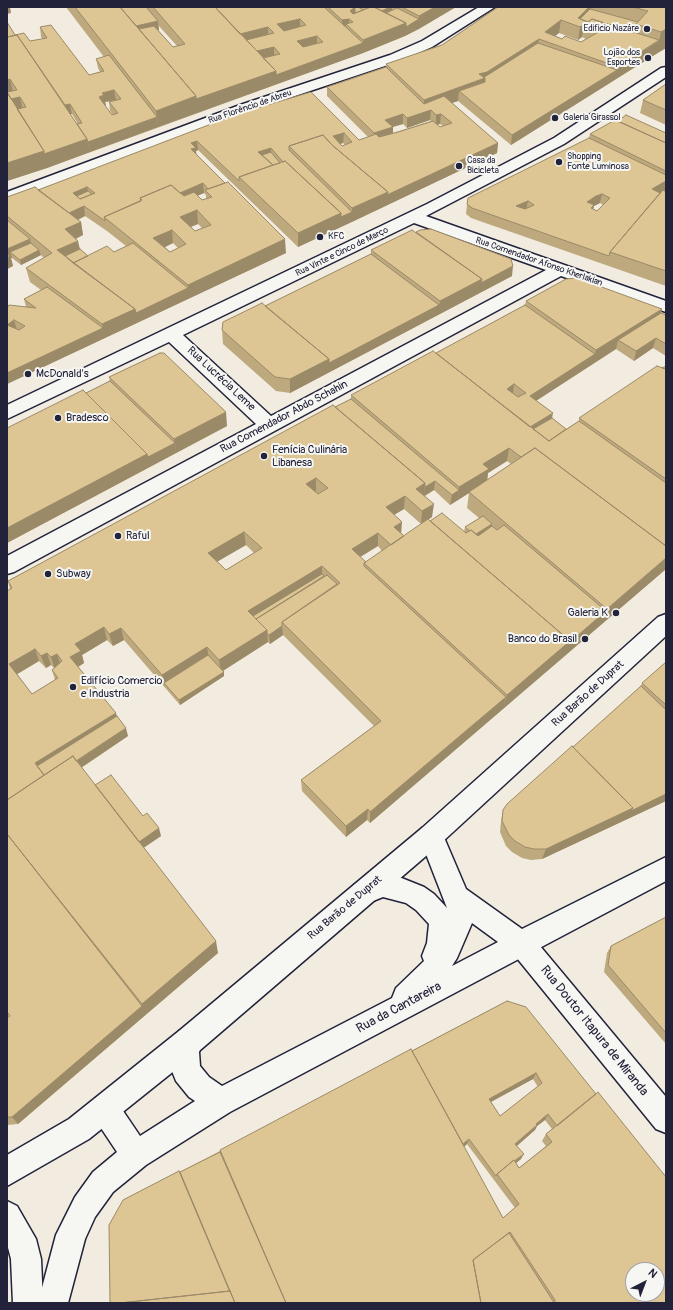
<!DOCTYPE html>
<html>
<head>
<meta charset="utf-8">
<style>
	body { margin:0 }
	#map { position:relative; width:673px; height:1310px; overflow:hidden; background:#f1ecdf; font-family:Pangolin,sans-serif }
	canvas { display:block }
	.frame { position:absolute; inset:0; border:8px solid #22223b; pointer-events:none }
	.north { position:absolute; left:625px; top:1262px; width:40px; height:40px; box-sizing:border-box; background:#f6f6f2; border:1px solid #a1a1a9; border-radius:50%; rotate:42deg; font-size:11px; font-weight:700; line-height:16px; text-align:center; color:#22223b }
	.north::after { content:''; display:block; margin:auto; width:14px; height:18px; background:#22223b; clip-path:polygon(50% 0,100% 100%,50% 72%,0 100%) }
</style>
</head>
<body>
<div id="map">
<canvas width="673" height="1310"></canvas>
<div class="frame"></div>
<div class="north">N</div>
</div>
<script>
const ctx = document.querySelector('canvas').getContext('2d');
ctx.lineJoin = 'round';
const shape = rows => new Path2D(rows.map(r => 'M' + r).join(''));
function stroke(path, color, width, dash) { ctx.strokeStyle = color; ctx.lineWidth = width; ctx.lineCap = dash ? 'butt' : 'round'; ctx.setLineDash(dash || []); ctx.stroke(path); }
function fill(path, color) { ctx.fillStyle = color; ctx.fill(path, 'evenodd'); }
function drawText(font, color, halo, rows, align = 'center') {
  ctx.font = font + ' Pangolin,sans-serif'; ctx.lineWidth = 4; ctx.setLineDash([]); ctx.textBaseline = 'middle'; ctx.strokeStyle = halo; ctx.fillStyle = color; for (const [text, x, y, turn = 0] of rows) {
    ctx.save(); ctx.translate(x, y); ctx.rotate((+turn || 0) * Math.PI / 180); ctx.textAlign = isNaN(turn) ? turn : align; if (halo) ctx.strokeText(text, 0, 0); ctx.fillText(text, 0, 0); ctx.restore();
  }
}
const street = shape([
	[479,7,495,7,432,47,400,61,250,111,7,202,7,192,240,105,390,55,422,41,479,7],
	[666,67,666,77,564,144,426,216,666,301,666,312,561,276,14,572,7,574,7,556,256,424,169,342,7,419,7,405,427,204,554,138,661,68,666,67],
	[414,223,546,270,271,416,183,335,414,223],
	[666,614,666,636,440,844,199,1051,89,1139,7,1186,7,1155,69,1119,179,1031,422,828,658,617,666,614],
	[521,931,530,934,666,1097,666,1133,656,1129,512,952,508,943,512,934,521,931],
	[7,1201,17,1206,36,1239,41,1259,43,1303,13,1303,11,1259,7,1244,7,1201]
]);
const secondary = shape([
	[431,825,440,828,466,889,522,929,666,857,666,881,230,1112,146,1165,113,1192,95,1217,85,1239,68,1303,38,1303,56,1235,75,1197,93,1172,117,1152,95,1119,91,1109,95,1099,105,1095,115,1099,140,1136,195,1101,189,1097,176,1081,172,1071,171,1052,179,1031,189,1027,199,1031,203,1041,199,1052,200,1066,209,1077,222,1086,392,998,396,988,424,961,422,956,427,943,429,924,416,910,406,903,383,897,363,905,354,901,350,893,354,885,383,873,394,875,424,887,434,894,447,908,419,836,422,828,431,825],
	[472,923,498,942,452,966,457,958,472,923]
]);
stroke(street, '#22223b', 3);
stroke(secondary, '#22223b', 3);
fill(street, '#f6f6f2');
fill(secondary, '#f6f6f2');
fill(shape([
	[66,7,456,7,405,36,363,53,47,168,7,181,7,22,15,35,30,41,43,39,41,37,40,27,89,75,100,72,98,68,96,59,104,57],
	[158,25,177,46,173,47,158,30,159,30],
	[116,100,109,102,110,111,113,115,112,115,105,105,106,105,105,102],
	[70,114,72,114,78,124,77,124],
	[498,7,666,7,666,48,656,54,511,145,458,101,452,103,498,143,497,153,298,247,198,150,196,151,196,154,286,253,7,384,7,308,26,307,24,299,41,290,30,282,26,268,44,258,41,255,21,265,12,258,11,258,13,266,7,269,7,197,38,190,311,92,359,140,368,137,327,96,327,87,386,67,386,64,442,45],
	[559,33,578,40,582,37,586,39,581,42,562,39,555,36],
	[430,120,431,121,393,133,393,127,403,124,407,128],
	[440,124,443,126,440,127,437,125],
	[343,143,345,145,342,146,340,144],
	[204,193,206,195,206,199,202,200,197,196],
	[85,216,107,231,126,246,114,252,88,256,80,249,76,239,83,235,81,222,78,220],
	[198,224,202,228,195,231,191,227],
	[173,243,178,248,170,252,165,247],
	[666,84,666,125,640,113,643,100],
	[618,121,666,133,666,190,664,191,666,192,666,286,471,218,466,214,467,204,589,138,590,134],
	[600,203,603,205,597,211,593,209,594,206],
	[416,232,512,276,290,393,276,391,223,344,222,330,265,306,371,254,371,250],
	[526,301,662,309,661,313,666,315,666,356,653,348,634,361,616,349,536,401,552,418,566,429,579,421,579,418,666,366,666,569,370,823,367,820,346,837,302,791,301,780,374,726,283,635,270,644,268,642,223,671,224,676,180,705,124,640,113,646,107,640,82,655,84,663,78,667,117,716,128,736,81,768,95,785,143,816,161,836,143,848,218,953,18,1124,7,1125,7,1018,9,1017,7,1013,7,591,10,589,8,581,335,407,351,399,351,395,436,353,525,305],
	[507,461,511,464,487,480,488,473],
	[434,490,450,505,469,493,467,508,479,518,465,527,464,532,430,521,404,536,401,533,394,515,404,509,421,524,432,517,425,496],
	[246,545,254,553,226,570,217,561],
	[378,546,382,551,366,562,360,557],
	[39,661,46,668,51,665,54,668,52,670,55,680,32,694,17,674],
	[109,377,227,426,7,543,86,393,110,381],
	[666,662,666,801,542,859,531,860,522,858,512,852,506,846,500,832,501,821,503,810,573,747,641,686,642,683],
	[666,917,666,1044,604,972,607,953,611,946],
	[507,1001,596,1094,666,1303,110,1303,180,1172],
	[533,1079,538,1087,500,1116,491,1102],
	[545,1120,552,1129,546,1134,542,1141,546,1146,519,1168,516,1163,521,1159,517,1146,535,1130,537,1126],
	[467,1144,515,1208,503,1218,464,1147]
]), '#bea97f');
fill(shape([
	[7,7,10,7,11,13,7,14],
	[340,7,358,7,355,20,349,19,349,27,346,24,346,32,342,34,342,20],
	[390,7,392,7,392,15,382,11],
	[435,7,456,7,419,29,419,16],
	[589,7,590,7,589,18,583,24,578,18],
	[300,19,300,28,277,34,277,24],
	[419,19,419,29,405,36,363,53,363,40,406,23],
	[561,20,559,33,547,42,545,32],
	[158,21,159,30,141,34,136,26],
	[584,24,582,37,578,40,580,27],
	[268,27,268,36,245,42,238,34],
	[666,29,666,48,656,54,511,145,512,135,617,70,618,67,659,41,661,32],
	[317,36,317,46,297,51,297,41],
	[539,39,537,53,486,86,459,91,458,101,431,110,430,120,407,128,407,118,423,113,424,100,479,74],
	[363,43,363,53,158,127,156,111,196,96],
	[274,47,274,56,262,60,254,52],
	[10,79,13,92,7,92,7,80],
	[114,90,116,100,105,102,106,105,100,106,99,97,102,93],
	[20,97,23,111,19,112,11,99],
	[70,104,72,114,65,115,63,106],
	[403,114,403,124,385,129,385,120],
	[441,114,440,124,436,125,436,115],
	[157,117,158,127,90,152,88,142],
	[393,127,393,137,374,142,374,133],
	[344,133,343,143,333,146,333,136],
	[87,139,90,152,47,168,7,181,7,163,44,151],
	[197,141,198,150,196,151,197,157,192,159,191,143],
	[498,143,497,153,352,222,352,208,388,192],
	[271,148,271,157,263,160,258,152],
	[666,181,666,190,650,199,652,189],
	[203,183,204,193,178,204,177,194],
	[87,187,89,196,74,197,73,193],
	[602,194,600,203,594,206,592,214,587,202,596,196],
	[528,201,526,211,516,206],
	[84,206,85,216,69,224,67,214],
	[197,210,198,224,182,230,180,217],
	[352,212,352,222,298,247,298,233,341,213],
	[81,222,83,235,68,242,65,229],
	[172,230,173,243,155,252,153,238],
	[30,239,32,249,10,252,12,258,11,258,13,266,7,269,7,249],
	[285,239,286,253,7,384,7,373,103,328,102,324,135,309,188,288,188,285],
	[78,241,81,254,63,262,57,250],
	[39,250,41,255,21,265,20,260],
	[513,266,512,276,290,393,290,379,329,359,439,305,440,301,482,279],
	[662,309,658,323,618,340,616,349,528,406,530,396,595,354,596,350],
	[14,320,17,330,7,325],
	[656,338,653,348,634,361,636,351],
	[514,384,513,394,507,389],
	[226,412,227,426,176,453,174,439],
	[553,413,551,423,526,433,527,429],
	[175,443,176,453,7,543,7,528,147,454],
	[509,448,507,461,488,473,487,482,469,492,469,493,458,500,459,487,483,464],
	[316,478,316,491,307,497,306,484],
	[435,481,434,490,424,496,425,487],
	[425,483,424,496,416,489],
	[459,490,458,500,450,505,452,495],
	[405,496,404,509,385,520,386,507],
	[434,504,432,517,421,524,422,511],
	[402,522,401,535,394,527],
	[492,524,491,529,474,540,474,535],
	[244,532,246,545,210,566,208,553],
	[378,533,378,546,352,562,352,549],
	[666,558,666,569,503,709,507,695,570,641,606,611,607,609],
	[322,566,322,579,249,619,248,611],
	[282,626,283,635,270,644,269,635],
	[104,627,107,640,82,655,84,663,73,670,70,657,75,644],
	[121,628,124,640,113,646,109,634],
	[267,630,268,642,221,672,219,660],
	[207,647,209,659,164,683,162,675],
	[35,649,39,661,14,676,9,664],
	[47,653,51,665,46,668,41,656],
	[57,654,61,666,55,670,51,657],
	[224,672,224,676,180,705,179,700],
	[506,697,503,709,370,823,370,812],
	[116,713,119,725,42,774,35,763],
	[126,728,128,736,11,815,47,781],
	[666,794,666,801,542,859,546,849,633,808],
	[368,809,367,820,346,837,346,826],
	[159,828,161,836,139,851,137,843],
	[216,941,218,953,18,1124,12,1117,142,1006,142,1004],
	[536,1073,533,1079,487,1104,489,1099],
	[548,1114,545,1120,537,1126,535,1130,513,1149,515,1144,536,1124],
	[469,1139,467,1144,460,1150,462,1145],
	[524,1154,521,1159,499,1177,498,1175]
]), '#9b8a68');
const building = shape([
	[75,7,120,7,196,96,156,111,75,7],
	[120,7,146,7,158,21,136,26,120,7],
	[153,7,215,7,276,71,196,99,196,96,139,29,154,26,173,47,185,44,153,7],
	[215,7,324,7,363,43,276,75,276,71,263,58,280,54,274,47,257,51,246,40,274,33,268,27,240,34,215,7],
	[300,19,306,25,284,31,277,24,300,19],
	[317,36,323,42,303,47,297,41,317,36],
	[328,7,355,7,350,11,353,14,371,7,374,7,406,23,363,40,346,24,353,22,349,19,342,20,328,7],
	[355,7,358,7,363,10,355,13,355,7],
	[374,7,390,7,382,11,386,13,397,8,419,19,406,27,406,23,374,7],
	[402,7,435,7,419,16,402,7],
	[498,7,589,7,578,18,588,22,592,19,659,40,618,67,539,39,487,72,479,74,485,78,424,100,386,64,442,45,498,7],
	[561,20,580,27,584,24,602,30,581,42,565,36,562,39,545,32,561,20],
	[632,7,666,7,666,29,661,32,636,24,648,11,632,7],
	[590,9,638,22,636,24,634,33,592,19,588,22,580,19,590,9],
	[7,22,15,35,24,33,30,41,47,38,40,27,51,25,89,75,104,71,96,59,109,55,157,117,88,142,87,139,77,124,82,123,70,104,65,105,17,35,7,37,7,22],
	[114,90,121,99,109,102,118,113,112,115,99,97,104,95,102,93,114,90],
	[17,35,87,139,44,154,44,151,17,109,26,107,20,97,11,99,7,92,17,90,10,79,7,80,7,37,17,35],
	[538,43,617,70,512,135,459,91,485,82,485,78,483,77,486,76,538,43],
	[386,67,424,104,444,96,498,143,387,195,388,192,332,145,323,135,289,146,289,150,352,212,341,217,341,213,285,161,283,162,271,148,258,152,273,165,239,177,239,181,197,141,191,143,196,148,191,149,225,183,208,189,203,183,180,193,171,185,140,198,141,201,104,217,105,221,84,206,69,213,38,190,240,113,311,92,359,140,376,134,379,137,398,132,433,121,440,127,452,123,441,114,436,115,431,110,407,118,403,114,385,120,393,127,374,133,327,87,386,67],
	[344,133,352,142,342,146,333,136,344,133],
	[87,187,95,193,80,199,73,193,87,187],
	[666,84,666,110,643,100,666,84],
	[7,92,44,151,7,163,7,92],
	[626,115,666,133,666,143,618,121,626,115],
	[615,120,666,143,666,171,590,134,615,120],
	[323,135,332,145,388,192,352,208,289,146,323,135],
	[589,138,666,175,666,181,652,189,660,193,610,252,609,256,472,208,467,204,468,198,589,138],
	[602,194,610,198,597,211,591,208,594,205,587,202,596,196,602,194],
	[528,201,534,205,525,209,516,206,528,201],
	[271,152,280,163,273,165,262,155,271,152],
	[285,161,341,213,298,233,239,177,285,161],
	[228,182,285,239,188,285,104,217,142,200,140,198,171,185,184,196,194,192,202,200,212,197,205,190,228,182],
	[197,210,211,225,195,231,180,217,197,210],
	[172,230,186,244,170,252,153,238,172,230],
	[35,187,81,222,65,229,78,241,57,250,135,309,102,324,26,268,52,253,7,216,7,197,35,187],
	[663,190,666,192,666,271,610,252,663,190],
	[88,191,92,194,80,199,77,196,88,191],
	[7,220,30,239,7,249,7,220],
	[431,229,511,259,513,266,481,283,482,279,416,232,420,230,431,229],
	[412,230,482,279,440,301,371,250,412,230],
	[31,243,39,250,20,260,10,252,31,243],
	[133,243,188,288,136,313,135,309,73,263,107,246,114,252,133,243],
	[80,249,88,256,73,263,65,256,80,249],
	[7,254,10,256,7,258,7,254],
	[371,254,439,305,329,363,329,359,265,306,371,254],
	[577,278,662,309,596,350,526,301,566,279,577,278],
	[47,287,103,328,7,373,7,308,9,305,36,308,24,299,47,287],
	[14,320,25,326,19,330,7,325,14,320],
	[262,303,329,359,290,379,275,377,222,330,223,322,262,303],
	[525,305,595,354,530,396,553,413,530,427,436,353,525,305],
	[514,384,526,393,518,397,507,389,514,384],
	[661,313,666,315,666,344,656,338,636,351,618,340,661,313],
	[433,351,549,441,579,421,666,483,666,546,535,448,521,457,509,448,483,464,489,469,459,487,351,395,433,351],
	[160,353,164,353,226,412,174,439,109,377,160,353],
	[657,366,666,369,666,479,579,418,657,366],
	[666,366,666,369,662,368,666,366],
	[110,381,175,443,148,457,147,454,86,393,110,381],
	[83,390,147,454,7,528,7,428,83,390],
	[351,399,459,490,452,495,435,481,425,487,425,483,335,407,351,399],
	[333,405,425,483,416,489,434,504,422,511,405,496,386,507,402,522,394,527,404,536,391,545,378,533,352,549,366,562,364,563,364,566,506,697,370,812,368,809,346,826,301,780,381,721,282,622,340,583,322,566,248,611,267,630,219,660,207,647,162,675,121,628,109,634,104,627,75,644,81,651,70,657,116,713,35,763,44,775,7,800,7,591,12,588,8,581,333,405],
	[316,478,328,488,318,494,306,484,316,478],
	[244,532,262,548,226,570,208,553,244,532],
	[35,649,41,656,47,653,51,657,57,654,62,661,52,670,58,678,32,694,9,664,35,649],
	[552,418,566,429,549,441,533,429,552,418],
	[535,448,666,546,666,558,607,609,469,492,535,448],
	[442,513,466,533,471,530,478,536,492,526,497,530,504,525,606,611,569,643,570,641,430,521,442,513],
	[483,516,492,524,476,534,471,530,470,531,465,527,483,516],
	[428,519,570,641,507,695,364,563,428,519],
	[322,574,324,576,256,619,253,616,322,574],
	[327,575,337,584,282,622,282,626,269,635,267,634,267,630,256,619,327,575],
	[208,655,224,672,179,700,164,683,208,655],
	[666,662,666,705,642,683,666,662],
	[641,686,666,710,666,794,631,811,633,808,573,747,641,686],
	[117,716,126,728,76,761,73,756,44,775,37,766,117,716],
	[572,746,633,808,546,849,534,849,525,847,515,841,509,835,502,821,503,810,507,804,572,746],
	[73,756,216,941,142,1004,7,834,7,800,73,756],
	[111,775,143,816,147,813,159,828,139,842,95,785,111,775],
	[7,834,142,1006,12,1117,7,1117,7,1018,10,1016,7,1012,7,834],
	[666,917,666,1033,608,965,611,946,666,917],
	[507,1001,526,1007,596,1094,557,1126,548,1114,536,1124,537,1125,515,1144,524,1154,514,1161,514,1160,497,1174,496,1176,469,1139,463,1144,412,1051,507,1001],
	[536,1073,542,1083,500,1116,489,1099,536,1073],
	[411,1049,503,1218,519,1204,497,1174,514,1160,519,1168,552,1142,546,1134,598,1092,666,1177,666,1303,555,1303,555,1300,510,1232,473,1260,481,1303,286,1303,220,1150,411,1049],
	[633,1270,657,1270,657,1294,633,1294,633,1270],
	[220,1152,286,1303,235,1303,180,1172,220,1152],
	[179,1171,230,1292,230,1291,120,1303,110,1303,109,1225,123,1200,179,1171],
	[509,1233,553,1301,554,1303,481,1303,473,1260,509,1233],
	[230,1291,235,1303,120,1303,230,1291]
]);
fill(building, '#ddc594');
stroke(building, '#9b8a68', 1);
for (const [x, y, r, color] of [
	[647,29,4,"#22223b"],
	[648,58,4,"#22223b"],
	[555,118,4,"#22223b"],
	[559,162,4,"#22223b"],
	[459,166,4,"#22223b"],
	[320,237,4,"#22223b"],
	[28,374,4,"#22223b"],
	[58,418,4,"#22223b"],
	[264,456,4,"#22223b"],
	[118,536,4,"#22223b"],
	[48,574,4,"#22223b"],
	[616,613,4,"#22223b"],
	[585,639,4,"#22223b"],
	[73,687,4,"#22223b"]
]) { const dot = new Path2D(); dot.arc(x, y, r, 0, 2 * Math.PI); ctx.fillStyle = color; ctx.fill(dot); stroke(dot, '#f6f6f2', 1.5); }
drawText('9px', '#22223b', '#f6f6f2', [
	["Edificio Nazáre",639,29,"right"],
	["Lojão dos",640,53,"right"],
	["Esportes",640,63,"right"],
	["Galeria Girassol",563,118],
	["Shopping",567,157],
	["Fonte Luminosa",567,167],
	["Casa da",467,161],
	["Bicicleta",467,171],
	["KFC",328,237]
], 'left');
drawText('9px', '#22223b', '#f6f6f2', [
	["Rua Florêncio de Abreu",250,107,-19],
	["Rua Vinte e Cinco de Março",342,252,-26],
	["Rua Comendador Afonso Kherlakian",539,262,19]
]);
drawText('11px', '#22223b', '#f6f6f2', [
	["McDonald's",36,374],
	["Bradesco",66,418],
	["Fenícia Culinária",272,450],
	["Libanesa",272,463],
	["Raful",126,536],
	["Subway",56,574],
	["Galeria K",608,613,"right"],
	["Banco do Brasil",577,639,"right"],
	["Edifício Comercio",81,681],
	["e Industria",81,694]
], 'left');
drawText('11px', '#22223b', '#f6f6f2', [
	["Rua Lucrécia Leme",221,379,43],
	["Rua Comendador Abdo Schahin",284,417,-28],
	["Rua Barão de Duprat",588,694,-42],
	["Rua Barão de Duprat",345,908,-40]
]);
drawText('13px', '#22223b', '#f6f6f2', [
	["Rua da Cantareira",399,1008,-28],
	["Rua Doutor Itapura de Miranda",594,1031,51]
]);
</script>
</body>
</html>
